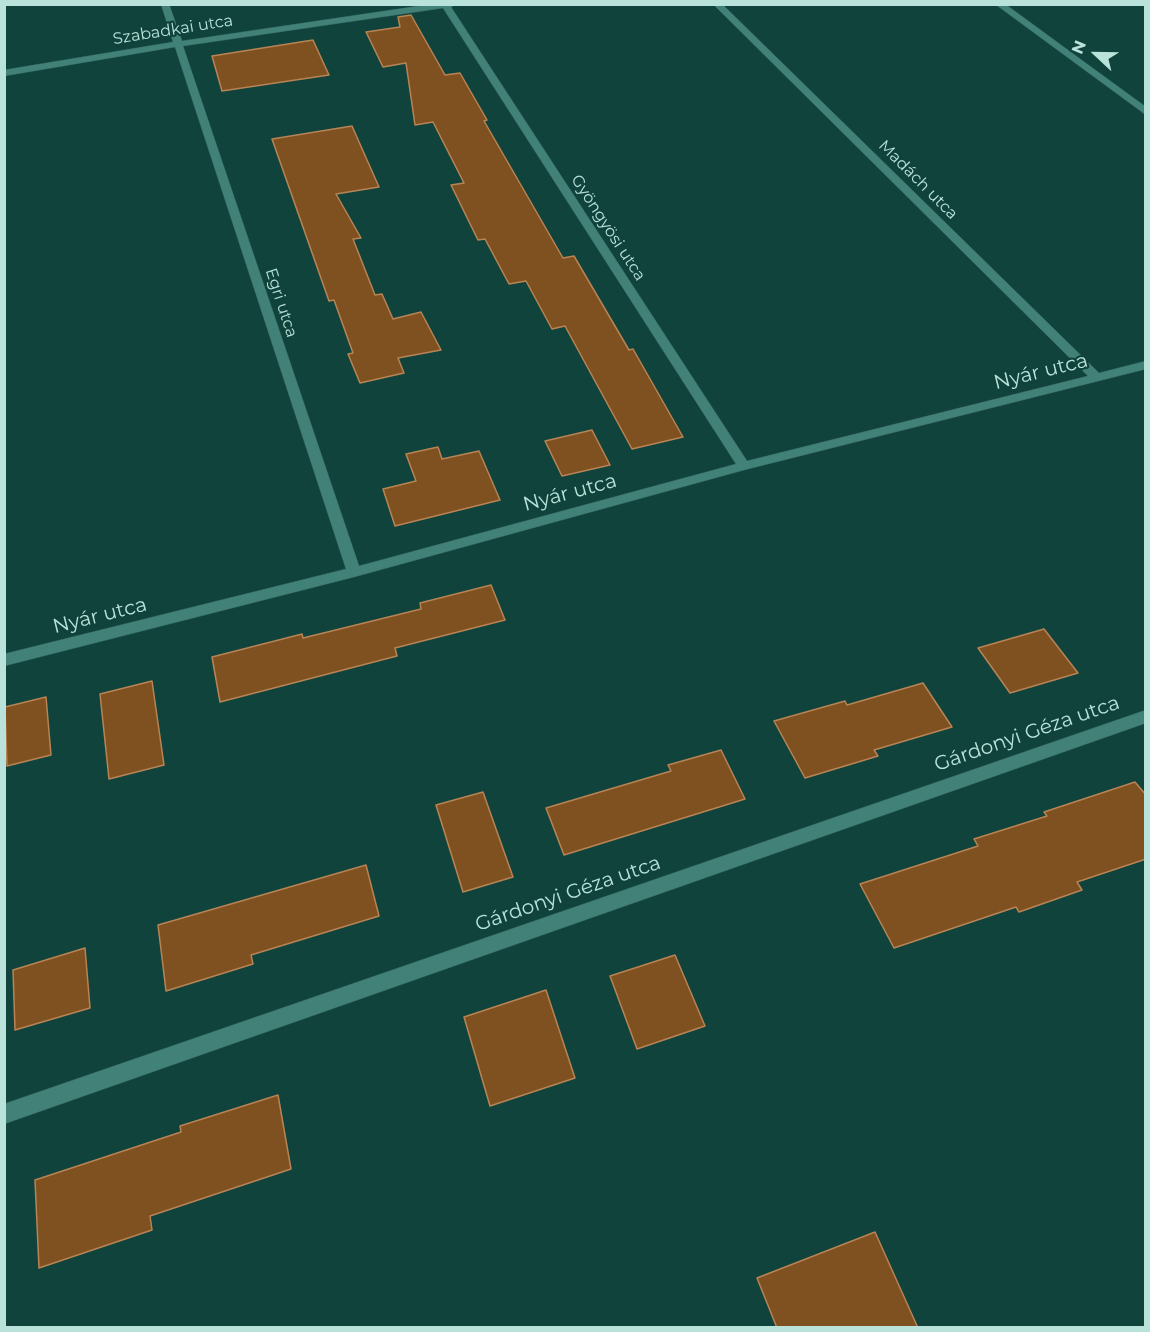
<!DOCTYPE html>
<html>
<head>
<meta charset="utf-8">
<style>
	body { margin:0 }
	#map { position:relative; width:1150px; height:1332px; overflow:hidden; background:#10433c; font-family:Montserrat,sans-serif }
	canvas { display:block }
	.frame { position:absolute; inset:0; border:6px solid #b8e2da; pointer-events:none }
	.north { position:absolute; left:1066px; top:24px; width:60px; height:60px; -webkit-text-stroke:4px #10433c; paint-order:stroke; rotate:292deg; font-size:16px; font-weight:700; line-height:24px; text-align:center; color:#b8e2da }
	.north::after { content:''; display:block; margin:auto; width:21px; height:27px; background:#b8e2da; clip-path:polygon(50% 0,100% 100%,50% 72%,0 100%) }
</style>
</head>
<body>
<div id="map">
<canvas width="1150" height="1332"></canvas>
<div class="frame"></div>
<div class="north">N</div>
</div>
<script>
const ctx = document.querySelector('canvas').getContext('2d');
ctx.lineJoin = 'round';
function fill(path, color) { ctx.fillStyle = color; ctx.fill(path, 'evenodd'); }
const shape = rows => new Path2D(rows.map(r => 'M' + r).join(''));
function stroke(path, color, width, dash) { ctx.strokeStyle = color; ctx.lineWidth = width; ctx.lineCap = dash ? 'butt' : 'round'; ctx.setLineDash(dash || []); ctx.stroke(path); }
function drawText(font, color, halo, rows, align = 'center') {
  ctx.font = font + ' Montserrat,sans-serif'; ctx.lineWidth = 4.5; ctx.setLineDash([]); ctx.textBaseline = 'middle'; ctx.strokeStyle = halo; ctx.fillStyle = color; for (const [text, x, y, turn = 0] of rows) {
    ctx.save(); ctx.translate(x, y); ctx.rotate((+turn || 0) * Math.PI / 180); ctx.textAlign = isNaN(turn) ? turn : align; if (halo) ctx.strokeText(text, 0, 0); ctx.fillText(text, 0, 0); ctx.restore();
  }
}
const building = shape([
	[411,15,445,75,460,73,487,120,484,121,563,258,574,256,629,350,633,349,683,437,632,449,565,326,552,329,526,281,509,284,485,239,478,240,451,185,464,183,433,122,415,125,406,63,383,67,366,32,400,27,398,17,411,15],
	[313,40,329,75,222,91,212,56,313,40],
	[352,126,379,187,336,194,361,238,353,239,375,295,382,294,393,319,421,312,441,350,398,358,404,373,360,383,348,354,353,353,334,300,329,301,272,139,352,126],
	[592,430,610,465,562,476,545,441,592,430],
	[438,447,442,459,479,451,500,500,395,526,383,489,416,481,406,454,438,447],
	[491,585,505,620,395,648,397,656,220,702,212,657,302,634,303,638,421,609,420,603,491,585],
	[1044,629,1078,673,1010,693,978,648,1044,629],
	[152,681,164,765,109,779,100,694,152,681],
	[923,683,952,727,874,750,878,756,805,778,774,721,845,701,847,705,923,683],
	[46,697,51,755,7,766,5,707,46,697],
	[721,750,745,799,564,855,546,808,671,771,668,765,721,750],
	[1135,782,1146,795,1146,859,1077,882,1082,890,1019,912,1016,907,894,948,860,884,978,846,974,839,1047,816,1044,812,1135,782],
	[483,792,513,877,463,892,436,805,483,792],
	[366,865,379,916,251,955,253,964,166,991,158,925,366,865],
	[85,948,90,1008,15,1030,13,970,85,948],
	[675,955,705,1026,637,1049,610,976,675,955],
	[546,990,575,1078,490,1106,464,1017,546,990],
	[278,1095,291,1169,150,1216,152,1230,39,1268,35,1180,181,1132,180,1126,278,1095],
	[875,1232,918,1328,777,1328,757,1278,875,1232]
]);
fill(building, '#805120');
stroke(building, '#b88455', 1.5);
const minor = shape([
	[161,4,169,4,182,41,432,4,457,4,451,7,747,461,1088,376,713,4,722,4,1099,373,1146,361,1146,369,744,470,354,577,4,666,4,654,346,569,175,47,4,76,4,70,173,42,161,4],
	[443,8,736,464,359,566,183,46,443,8],
	[995,4,1005,4,1146,107,1146,115,995,4],
	[1146,710,1146,723,4,1124,4,1104,1146,710]
]);
stroke(minor, '#2e6058', 1);
fill(minor, '#428177');
drawText('16px', '#b8e2da', '#10433c', [
	["Szabadkai utca",173,30,-9],
	["Madách utca",918,180,45],
	["Gyöngyösi utca",608,228,57],
	["Egri utca",281,303,72]
]);
drawText('20px', '#b8e2da', '#10433c', [
	["Nyár utca",1041,372,-14],
	["Nyár utca",570,493,-15],
	["Nyár utca",100,616,-14],
	["Gárdonyi Géza utca",1027,734,-19],
	["Gárdonyi Géza utca",568,894,-19]
]);
</script>
</body>
</html>
